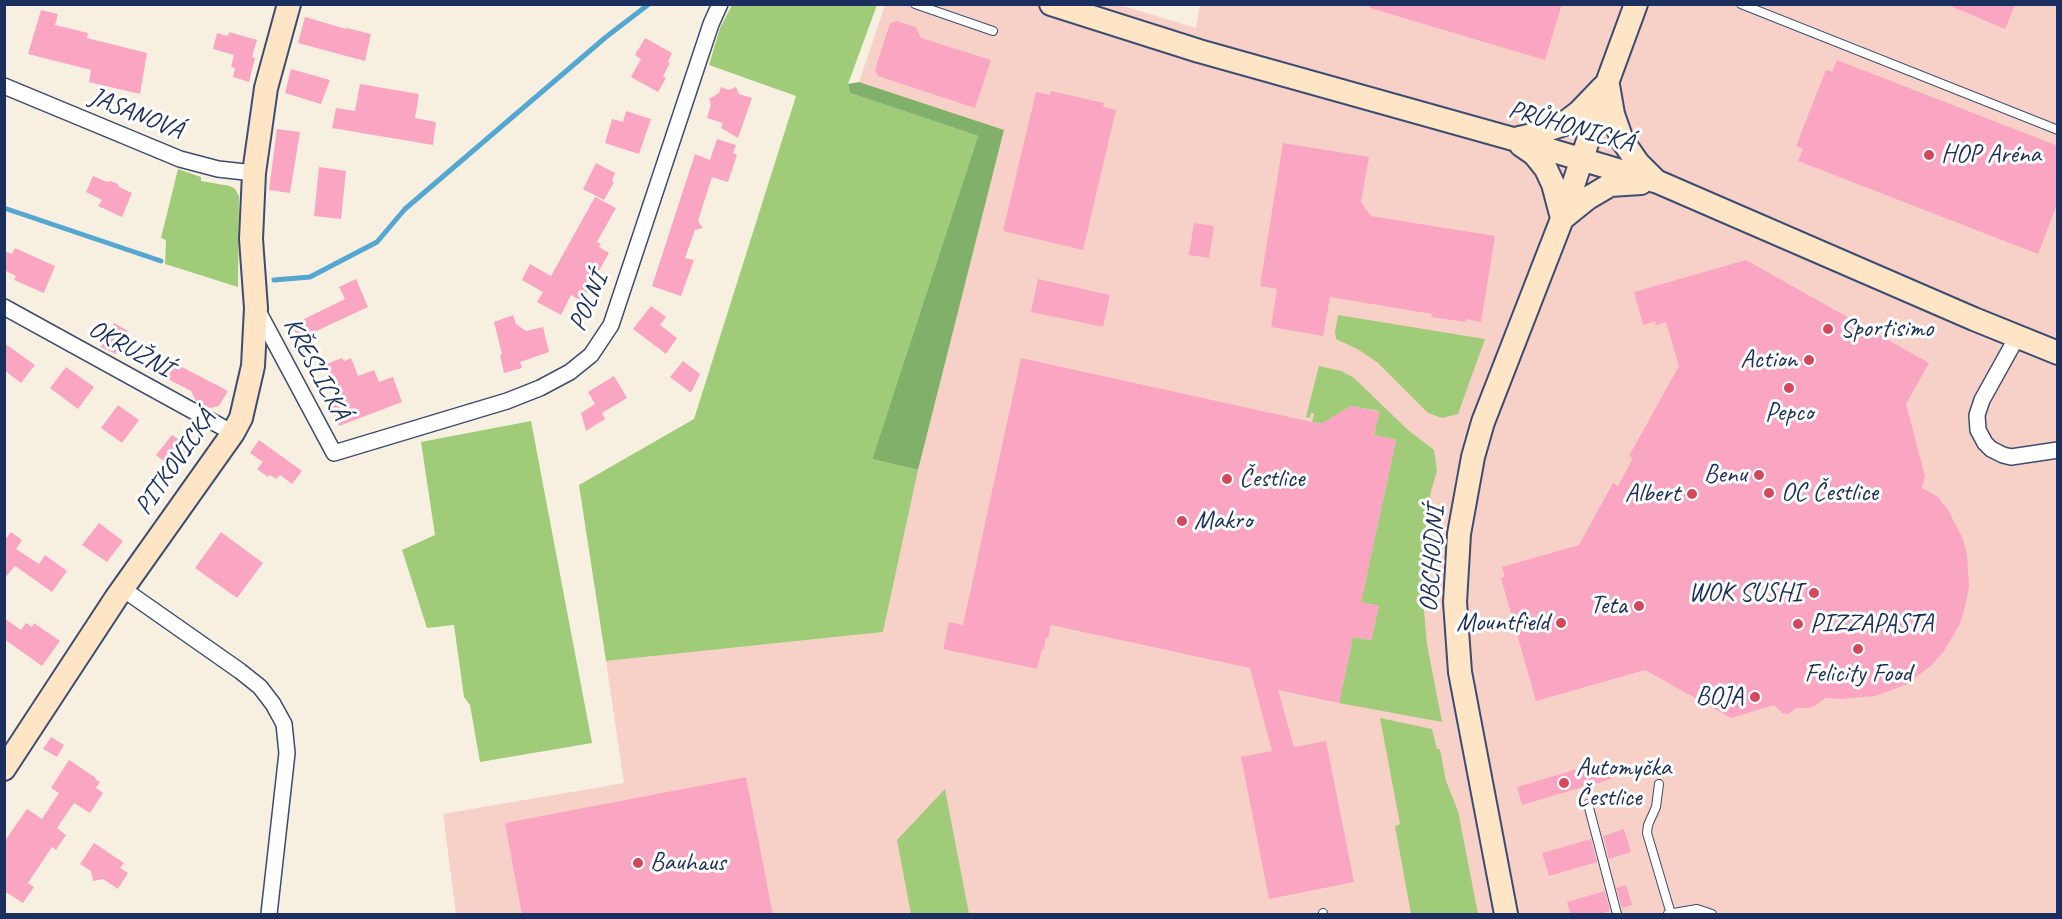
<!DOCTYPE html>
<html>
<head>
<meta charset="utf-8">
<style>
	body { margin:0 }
	#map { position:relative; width:2062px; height:919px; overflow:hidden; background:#f7f0e0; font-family:Caveat,sans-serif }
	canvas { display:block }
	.frame { position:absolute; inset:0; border:6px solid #1b2f5e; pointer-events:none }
</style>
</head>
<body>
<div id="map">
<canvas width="2062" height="919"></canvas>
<div class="frame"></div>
</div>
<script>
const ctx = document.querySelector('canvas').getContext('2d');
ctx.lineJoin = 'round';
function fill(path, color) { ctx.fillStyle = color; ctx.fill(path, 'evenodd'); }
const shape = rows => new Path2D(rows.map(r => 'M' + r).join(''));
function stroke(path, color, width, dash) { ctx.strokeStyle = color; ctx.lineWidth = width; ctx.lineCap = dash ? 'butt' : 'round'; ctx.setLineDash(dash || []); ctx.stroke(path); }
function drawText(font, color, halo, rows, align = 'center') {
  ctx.font = font + ' Caveat,sans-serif'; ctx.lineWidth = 6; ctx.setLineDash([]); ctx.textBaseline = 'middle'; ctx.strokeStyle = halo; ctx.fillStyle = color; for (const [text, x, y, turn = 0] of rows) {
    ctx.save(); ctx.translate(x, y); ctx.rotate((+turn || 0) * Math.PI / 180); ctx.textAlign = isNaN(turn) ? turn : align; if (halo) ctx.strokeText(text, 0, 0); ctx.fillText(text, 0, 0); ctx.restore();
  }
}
fill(shape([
	[1200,4,2057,5,2057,914,456,914,443,814,624,783,606,661,883,632,918,470,1004,131,859,82,885,5,1120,5,1196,28]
]), '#f7d1c7');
fill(shape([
	[732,5,877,5,848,84,850,93,978,136,872,459,918,470,883,632,606,661,579,485,694,419,796,96,709,65,720,28],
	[178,169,201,177,201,181,230,186,235,189,239,196,238,287,165,264,166,240,161,238],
	[1338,315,1485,339,1458,414,1442,418,1428,413,1377,362,1359,350,1336,339,1335,332],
	[1319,366,1341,371,1354,378,1408,430,1434,450,1437,471,1431,491,1423,546,1424,611,1427,644,1442,722,1339,703,1353,637,1371,640,1379,606,1361,602,1396,440,1374,435,1379,411,1351,406,1331,418,1329,425,1312,422,1314,413,1311,413,1310,418,1306,417],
	[531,421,592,743,480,762,470,705,464,697,454,625,427,628,402,550,435,535,421,442],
	[1380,718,1432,729,1437,749,1440,749,1446,781,1458,811,1478,914,1411,914,1395,826,1400,824],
	[945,789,969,914,911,914,897,840]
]), '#a0cc79');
fill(shape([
	[859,82,1004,130,918,470,872,459,978,136,850,93,848,84]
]), '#80b069');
stroke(shape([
	[4,208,161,261],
	[274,280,310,277,377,242,405,209,606,37,649,4]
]), '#54a7d0', 5);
fill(shape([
	[1371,4,1562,4,1545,60,1370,8],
	[1946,4,2015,4,2005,29],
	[41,10,58,14,55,25,88,33,87,38,147,53,140,94,89,82,91,70,28,54],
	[305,17,346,29,347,28,371,34,365,61,298,43],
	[896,21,916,27,921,38,991,60,975,108,878,76,875,70,890,23],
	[229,32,257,40,252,57,255,58,249,82,233,77,235,68,231,67,234,55,213,49,217,33,228,36],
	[645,38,672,53,668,62,670,63,663,76,666,78,658,92,631,77,641,59,635,55],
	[1837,60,2058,146,2058,202,2038,254,1798,161,1803,149,1796,146,1826,70,1832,72],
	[291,69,330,80,321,104,285,93],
	[360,84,419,94,415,118,436,122,433,145,332,128,336,108,355,111],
	[721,87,729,90,736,87,739,94,752,98,738,138,721,128,723,123,707,118,711,104,709,99,719,93],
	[1051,91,1104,103,1103,107,1116,110,1083,250,1003,231,1036,92,1050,95],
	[626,111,651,119,639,154,605,143,612,119,623,122],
	[277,129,300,132,290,193,269,190],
	[717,139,736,145,733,153,737,155,728,182,712,177,698,221,703,228,695,230,685,258,694,260,681,296,652,286,695,154,710,160],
	[1283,143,1369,157,1361,202,1371,216,1495,236,1481,322,1466,319,1465,322,1431,317,1432,314,1330,297,1323,336,1271,327,1277,289,1260,286],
	[596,163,615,173,612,181,614,182,604,200,583,189],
	[319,167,346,171,341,219,314,216],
	[93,176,107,182,111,181,118,184,119,187,132,193,122,217,98,206,102,200,86,192],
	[595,197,616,208,597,242,601,244,599,247,609,253,582,301,571,295,561,315,537,302,543,292,522,280,530,264,551,276],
	[1194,223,1214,226,1209,258,1189,255],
	[15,248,55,266,44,293,14,280,16,276,4,270,4,251,12,254],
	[1746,260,1929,363,1906,404,1925,476,1922,488,1938,497,1948,510,1963,539,1967,555,1969,587,1966,603,1960,624,1944,651,1931,666,1905,685,1875,696,1842,699,1825,698,1816,705,1810,708,1795,708,1789,714,1782,713,1774,705,1731,718,1645,670,1536,701,1501,578,1505,577,1502,567,1579,545,1613,483,1618,486,1633,458,1629,456,1679,366,1666,322,1656,325,1655,321,1643,325,1634,292],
	[356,279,368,307,299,339,292,325,345,299,339,287],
	[1038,279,1110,295,1103,327,1031,312],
	[651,306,666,317,660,325,677,338,666,354,633,329],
	[513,315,516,324,526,331,543,327,549,352,520,362,522,368,504,373,500,355,502,354,494,322],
	[114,323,128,331,116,354,101,347],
	[4,343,35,365,21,383,4,370],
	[153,352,228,391,219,406,210,408,196,401,191,391,145,367],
	[342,358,344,361,351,358,358,376,374,370,379,382,393,377,402,402,339,426,331,406,339,403,324,365],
	[1021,358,1321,424,1351,406,1380,412,1374,435,1396,440,1361,602,1379,606,1371,640,1353,637,1339,703,1278,690,1294,747,1326,741,1354,882,1269,899,1241,757,1272,751,1250,668,1051,625,1048,639,1046,637,1044,649,1042,649,1037,669,943,649,949,622,963,625],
	[683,361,700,374,691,393,670,377],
	[66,367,94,387,78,409,50,388],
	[614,376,627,398,602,413,605,419,586,431,581,413,595,404,588,392],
	[118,405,139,420,122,443,101,428],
	[172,435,192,449,176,471,156,455],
	[259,440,302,471,292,484,280,475,276,479,270,475,268,477,257,469,263,462,250,453],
	[99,523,123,541,107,562,82,545],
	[11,532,22,540,16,549,39,564,45,555,67,571,52,592,15,566,4,579,4,541],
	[221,532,263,563,237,598,195,568],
	[4,618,21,630,26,623,32,627,34,623,60,641,42,666,4,639],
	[51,737,64,745,57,757,43,749],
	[69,760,96,778,95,779,100,782,96,788,103,793,90,813,74,803,57,828,66,835,56,850,52,847,28,883,34,887,23,903,4,891,4,842,27,809,42,819,59,793,51,788],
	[1604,761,1611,779,1522,805,1517,787],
	[746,777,773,915,522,915,505,823],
	[1624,829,1631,852,1609,859,1603,836],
	[1591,839,1597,862,1549,876,1542,853],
	[94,843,124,863,120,868,128,873,118,889,103,879,93,881,91,871,80,864],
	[1626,885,1632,905,1622,908,1616,888],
	[1605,891,1610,911,1597,915,1571,915,1567,902]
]), '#faa6c3');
const lane = shape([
	[915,4,993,31],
	[1741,4,2058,130],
	[1659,784,1656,807,1648,825,1647,833,1671,914],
	[1588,804,1617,914],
	[1323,913,1323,914],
	[1668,914,1697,909,1712,914]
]);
const street = shape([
	[4,86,180,159,218,169,254,173],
	[4,307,233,433],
	[258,311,334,453,507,401,540,388,570,372,591,355,611,325,711,24,720,4],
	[2017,337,1982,400,1977,415,1978,430,1985,443,1991,449,2003,455,2011,457,2058,450],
	[123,589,240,671,260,687,273,704,284,724,287,753,269,914]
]);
const secondary = shape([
	[1051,4,1199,51,1513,139,1658,182,1974,319,2058,353],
	[1608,85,1613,114,1622,140,1638,163,1654,179],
	[1515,139,1528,136,1562,125,1579,112,1603,87],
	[1521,145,1534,154,1546,169,1553,184,1562,218],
	[1562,219,1588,198,1610,185,1641,183],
	[4,769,116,598,233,433,241,418,253,366,256,308,251,239,254,173,266,88,289,4],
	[1506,914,1460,672,1455,602,1459,534,1473,457,1483,422,1562,219,1607,83,1636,4]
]);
stroke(lane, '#3c4c72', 10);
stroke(street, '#3c4c72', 18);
stroke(secondary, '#3c4c72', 26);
stroke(lane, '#fff', 8);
stroke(street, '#fff', 15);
stroke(secondary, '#fde5c5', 22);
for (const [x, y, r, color] of [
	[1929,155,6,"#d1495b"],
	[1828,329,6,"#d1495b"],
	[1809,360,6,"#d1495b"],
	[1789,388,6,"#d1495b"],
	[1759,475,6,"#d1495b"],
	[1227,479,6,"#d1495b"],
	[1769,493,6,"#d1495b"],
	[1692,494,6,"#d1495b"],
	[1182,521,6,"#d1495b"],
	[1814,593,6,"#d1495b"],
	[1639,606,6,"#d1495b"],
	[1561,623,6,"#d1495b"],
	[1798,624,6,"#d1495b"],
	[1858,649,6,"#d1495b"],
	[1755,697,6,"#d1495b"],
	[1564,783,6,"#d1495b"],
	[638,863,6,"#d1495b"]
]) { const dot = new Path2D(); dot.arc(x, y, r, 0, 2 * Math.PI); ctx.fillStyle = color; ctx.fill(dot); stroke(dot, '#fff', 2); }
drawText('26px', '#1b2f5e', '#fff', [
	["JASANOVÁ",136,114,22],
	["PRŮHONICKÁ",1571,127,16],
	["POLNÍ",589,302,-66],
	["OKRUŽNÍ",130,349,29],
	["KŘESLICKÁ",316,369,62],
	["PITKOVICKÁ",176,463,-55],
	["OBCHODNÍ",1433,559,-86]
]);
drawText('26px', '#1b2f5e', '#fff', [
	["HOP Aréna",1941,155],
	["Sportisimo",1840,329],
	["Action",1797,360,"right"],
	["Pepco",1789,413,"center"],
	["Benu",1747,475,"right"],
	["Čestlice",1239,479],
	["OC Čestlice",1781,493],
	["Albert",1680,494,"right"],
	["Makro",1194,521],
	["WOK SUSHI",1802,593,"right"],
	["Teta",1627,606,"right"],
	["Mountfield",1549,623,"right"],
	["PIZZAPASTA",1810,624],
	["Felicity Food",1858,674,"center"],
	["BOJA",1743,697,"right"],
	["Automyčka",1576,768],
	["Čestlice",1576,798],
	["Bauhaus",650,863]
], 'left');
</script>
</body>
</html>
